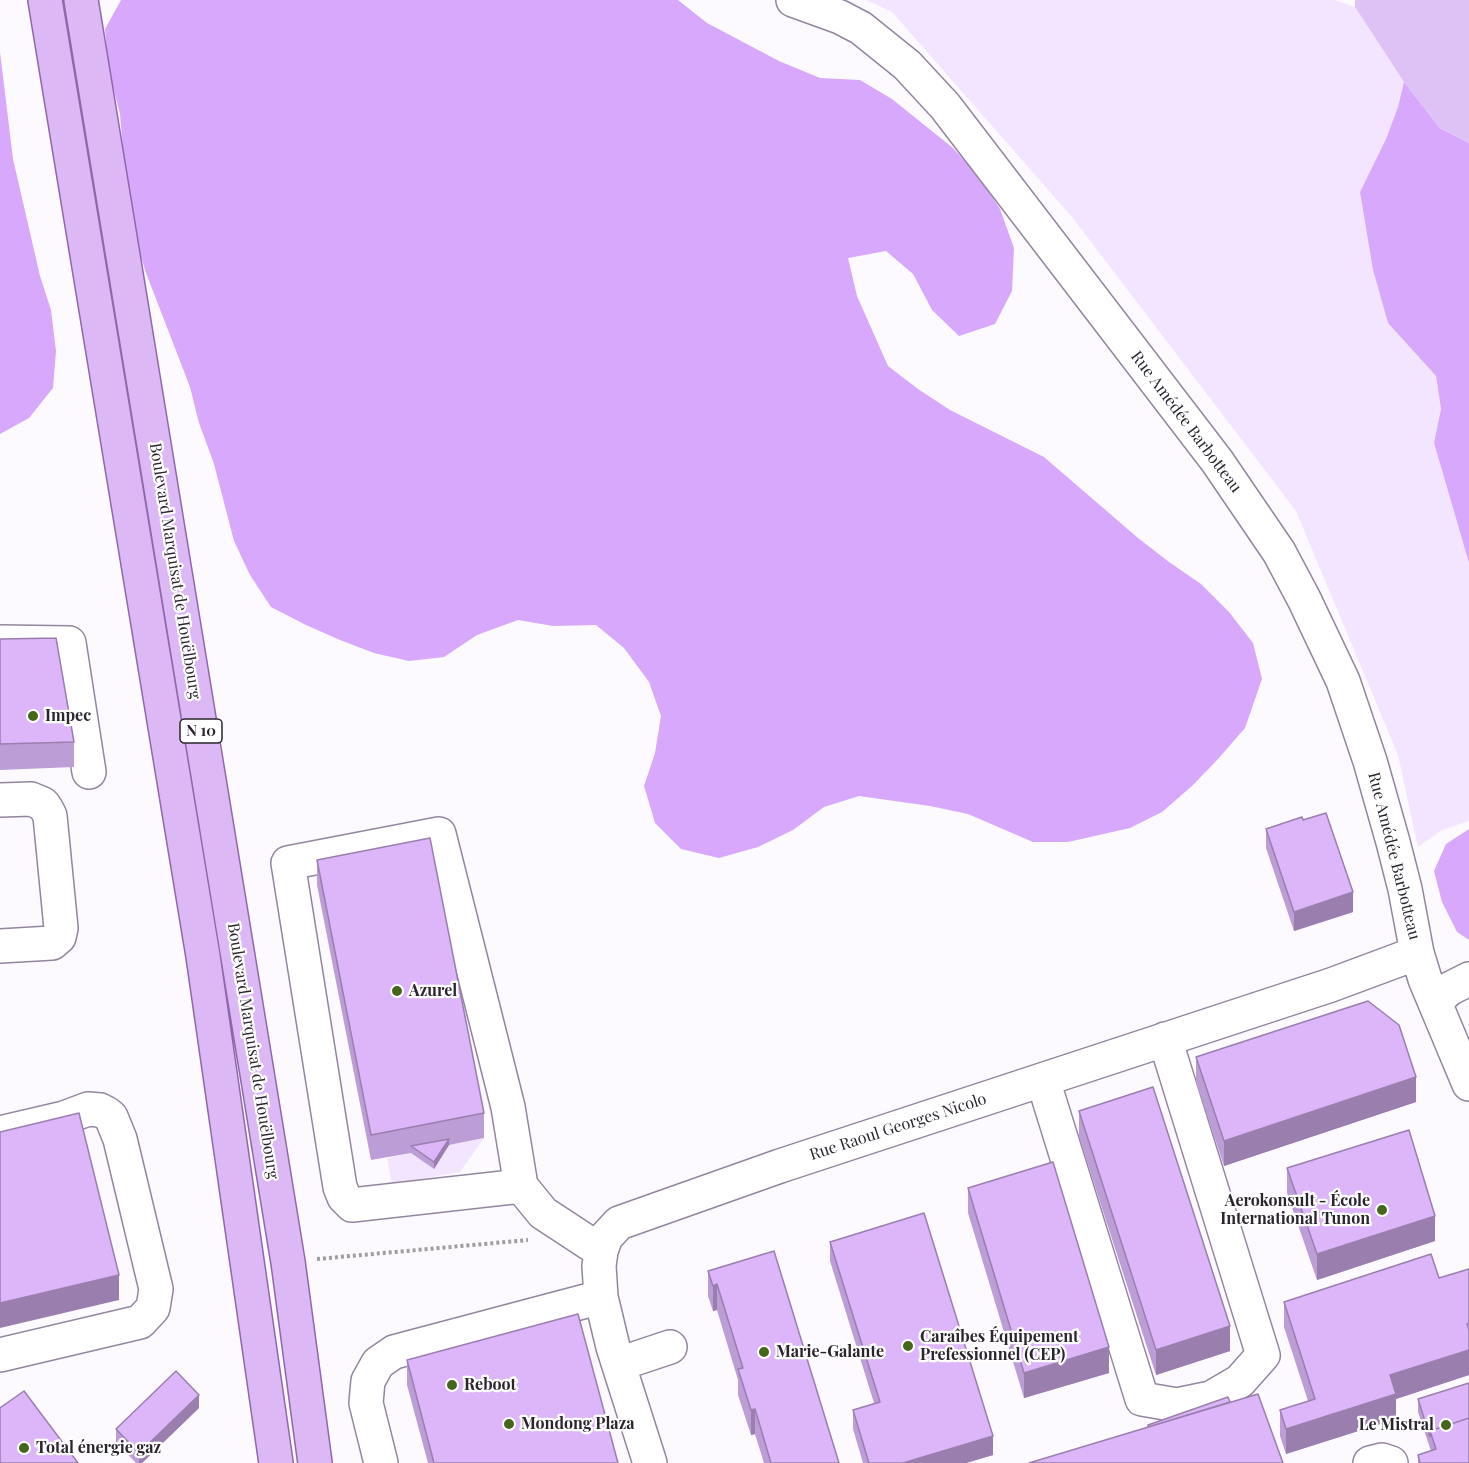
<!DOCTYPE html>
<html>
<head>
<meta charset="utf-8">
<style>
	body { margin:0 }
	canvas { display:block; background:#fcf9ff }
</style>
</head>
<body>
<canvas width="1469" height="1463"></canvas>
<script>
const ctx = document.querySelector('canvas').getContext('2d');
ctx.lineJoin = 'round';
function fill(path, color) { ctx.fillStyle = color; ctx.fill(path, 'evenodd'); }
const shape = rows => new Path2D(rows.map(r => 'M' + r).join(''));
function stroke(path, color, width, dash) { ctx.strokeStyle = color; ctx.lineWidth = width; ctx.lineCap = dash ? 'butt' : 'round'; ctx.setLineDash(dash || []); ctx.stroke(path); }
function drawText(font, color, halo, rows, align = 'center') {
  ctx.font = font + ' "Playfair Display",serif'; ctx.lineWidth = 4.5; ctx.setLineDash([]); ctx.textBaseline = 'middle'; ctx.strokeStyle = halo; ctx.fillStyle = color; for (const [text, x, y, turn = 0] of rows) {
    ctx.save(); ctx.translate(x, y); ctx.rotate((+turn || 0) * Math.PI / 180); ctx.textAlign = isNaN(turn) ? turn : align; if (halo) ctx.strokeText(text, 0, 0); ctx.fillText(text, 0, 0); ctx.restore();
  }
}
fill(shape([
	[866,0,1335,0,1355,7,1404,82,1398,107,1386,139,1360,192,1373,270,1388,323,1436,376,1441,409,1434,443,1469,563,1469,821,1442,830,1418,847,1398,755,1296,511,1072,217,892,12],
	[484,1138,460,1172,392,1184,387,1158]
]), '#f3e5ff');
fill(shape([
	[121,0,678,0,707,23,779,61,820,78,860,80,892,99,953,148,979,177,1000,209,1014,248,1012,291,995,324,959,336,932,310,913,274,886,251,848,258,857,296,888,366,918,389,950,410,1044,457,1138,538,1169,562,1201,584,1229,612,1253,643,1262,679,1245,728,1218,759,1192,786,1162,812,1130,828,1068,842,1033,842,968,814,930,806,859,796,824,807,793,830,758,847,719,858,681,849,655,823,644,786,655,753,661,716,649,682,624,648,596,625,553,626,518,620,477,635,444,657,409,661,374,653,340,640,306,625,271,607,250,575,234,541,214,464,199,423,190,387,146,273,134,234,127,197,120,114,109,71,105,29],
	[0,52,13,159,40,276,51,310,56,351,53,388,29,418,0,434],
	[1404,82,1440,128,1469,143,1469,563,1434,443,1441,409,1436,376,1388,323,1373,270,1360,192,1386,139,1398,107],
	[1469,829,1469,940,1457,932,1442,902,1434,871,1446,844]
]), '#d7a8fb');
fill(shape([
	[1355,0,1469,0,1469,143,1440,128,1404,82,1355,7]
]), '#dec2f5');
const minor = shape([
	[793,0,840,17,861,28,907,65,945,106,1217,461,1279,552,1304,599,1343,681,1370,761,1393,842,1405,889,1417,953,1425,979,1469,1084],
	[0,642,69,643,89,772],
	[0,800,31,799,43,804,47,810,50,816,61,928,59,937,52,943,0,946],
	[1435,1002,1449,989,1469,979],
	[1043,1080,1142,1399,1177,1405,1211,1398,1240,1381,1263,1355,1165,1039],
	[0,1133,64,1118,88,1109,100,1110,106,1113,111,1117,120,1139,156,1289,153,1308,140,1322,0,1355],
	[521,1186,508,1107,439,834,288,863,340,1187,344,1197,352,1205,521,1186,543,1213,601,1251],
	[619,1364,670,1347],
	[381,1463,366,1403,368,1381,378,1363,394,1352,601,1297],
	[650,1463,613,1347,601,1297,599,1266,601,1251,606,1237,619,1223,780,1166,1331,985,1417,953],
	[1370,1463,1382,1460,1391,1463]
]);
const major = shape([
	[45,0,203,956,276,1463],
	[81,0,288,1262,315,1463]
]);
stroke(minor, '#93859f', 36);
stroke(major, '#8f67ab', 36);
stroke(shape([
	[317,1259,528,1240]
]), '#a09ca4', 4, [3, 3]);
stroke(minor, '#fff', 33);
stroke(major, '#dcb9f5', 33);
fill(shape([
	[0,639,74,742,74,767,0,770],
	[1266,829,1353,912,1294,931,1266,848],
	[317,860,484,1113,484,1138,449,1145,434,1169,411,1153,371,1160,317,885],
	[1196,1057,1416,1102,1224,1166,1196,1082],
	[1079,1111,1230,1351,1156,1375,1079,1137],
	[1287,1168,1435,1241,1317,1280,1287,1193],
	[968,1188,1109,1373,1024,1398,968,1213],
	[830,1242,993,1455,966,1463,863,1463,853,1429,853,1410,874,1403,830,1261],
	[1469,1269,1469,1375,1396,1399,1396,1419,1286,1454,1280,1436,1280,1410,1308,1401,1284,1327,1284,1302,1439,1278],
	[708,1271,839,1463,764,1463,755,1434,751,1435,738,1395,738,1380,717,1310,713,1311,708,1296],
	[407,1360,618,1463,428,1463,407,1385],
	[1418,1399,1469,1463,1418,1463,1418,1455,1431,1451,1418,1412],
	[199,1408,142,1463,136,1463,116,1442,116,1429]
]), '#bd9dd6');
fill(shape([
	[1353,892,1353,912,1294,931,1294,912],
	[1416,1077,1416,1102,1224,1166,1224,1141],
	[449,1139,449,1145,434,1169,434,1162],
	[1435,1216,1435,1241,1317,1280,1317,1254],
	[119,1275,119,1300,0,1328,0,1303],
	[717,1284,717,1310,713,1311,713,1286],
	[1230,1326,1230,1351,1156,1375,1156,1350],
	[1109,1347,1109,1373,1024,1398,1024,1373],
	[1469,1350,1469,1375,1396,1399,1396,1419,1286,1454,1286,1429,1390,1375],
	[199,1395,199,1408,142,1463,139,1463,139,1453],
	[755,1409,755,1434,751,1435,751,1410],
	[993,1436,993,1455,966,1463,903,1463]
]), '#9a7fae');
const building = shape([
	[56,638,74,742,0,744,0,639,56,638],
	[1326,813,1353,892,1294,912,1266,829,1302,817,1303,820,1326,813],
	[430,838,484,1113,371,1135,317,860,430,838],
	[1368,1001,1399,1025,1416,1077,1224,1141,1196,1057,1368,1001],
	[1153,1087,1230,1326,1156,1350,1079,1111,1153,1087],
	[79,1113,119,1275,0,1303,0,1132,79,1113],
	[1409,1130,1435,1216,1317,1254,1287,1168,1409,1130],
	[449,1139,434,1162,411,1146,449,1139],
	[1053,1162,1109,1347,1024,1373,968,1188,1053,1162],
	[924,1213,993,1436,903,1463,869,1463,853,1410,880,1402,830,1242,924,1213],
	[774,1251,839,1463,771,1463,755,1409,751,1410,738,1369,743,1368,717,1284,713,1286,708,1271,774,1251],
	[1431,1254,1439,1278,1469,1269,1469,1323,1467,1324,1469,1330,1469,1350,1390,1375,1396,1394,1286,1429,1280,1410,1315,1399,1284,1302,1431,1254],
	[578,1314,618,1463,434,1463,407,1360,578,1314],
	[176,1371,199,1395,139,1453,116,1429,176,1371],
	[1469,1383,1469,1418,1430,1431,1430,1437,1418,1399,1469,1383],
	[24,1391,78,1463,0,1463,0,1408,24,1391],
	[1258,1394,1283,1463,1029,1463,1258,1394],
	[1228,1397,1230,1402,1148,1427,1148,1425,1228,1397],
	[1469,1418,1469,1463,1420,1463,1418,1455,1436,1449,1430,1431,1469,1418]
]);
fill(building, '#dcb6f9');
stroke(building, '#9a7fae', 1.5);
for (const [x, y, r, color] of [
	[33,716,6,"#46661c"],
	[397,991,6,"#46661c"],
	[1382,1210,6,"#46661c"],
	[908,1346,6,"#46661c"],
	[764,1352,6,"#46661c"],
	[452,1385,6,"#46661c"],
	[509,1424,6,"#46661c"],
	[1446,1425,6,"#46661c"],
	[24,1448,6,"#46661c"]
]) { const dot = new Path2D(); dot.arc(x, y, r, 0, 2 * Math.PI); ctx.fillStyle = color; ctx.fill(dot); stroke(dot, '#fff', 2); }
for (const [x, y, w] of [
	[201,731,42]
]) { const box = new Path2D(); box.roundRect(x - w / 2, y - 12, w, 24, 4.5); ctx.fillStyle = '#fff'; ctx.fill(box); stroke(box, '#2a242f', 1.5); }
drawText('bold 15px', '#2a242f', null, [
	["N 10",201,731]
]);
drawText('16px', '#2a242f', '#fff', [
	["Rue Amédée Barbotteau",1186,422,53],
	["Boulevard Marquisat de Houëlbourg",175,571,81],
	["Rue Amédée Barbotteau",1394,856,76],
	["Boulevard Marquisat de Houëlbourg",253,1051,81],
	["Rue Raoul Georges Nicolo",898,1127,-18]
]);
drawText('bold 16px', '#2a242f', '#fff', [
	["Impec",45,716],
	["Azurel",409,991],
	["Aerokonsult - École",1370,1201,"right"],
	["International Tunon",1370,1219,"right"],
	["Caraîbes Équipement",920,1337],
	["Prefessionnel (CEP)",920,1355],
	["Marie-Galante",776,1352],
	["Reboot",464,1385],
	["Mondong Plaza",521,1424],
	["Le Mistral",1434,1425,"right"],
	["Total énergie gaz",36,1448]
], 'left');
</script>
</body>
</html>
